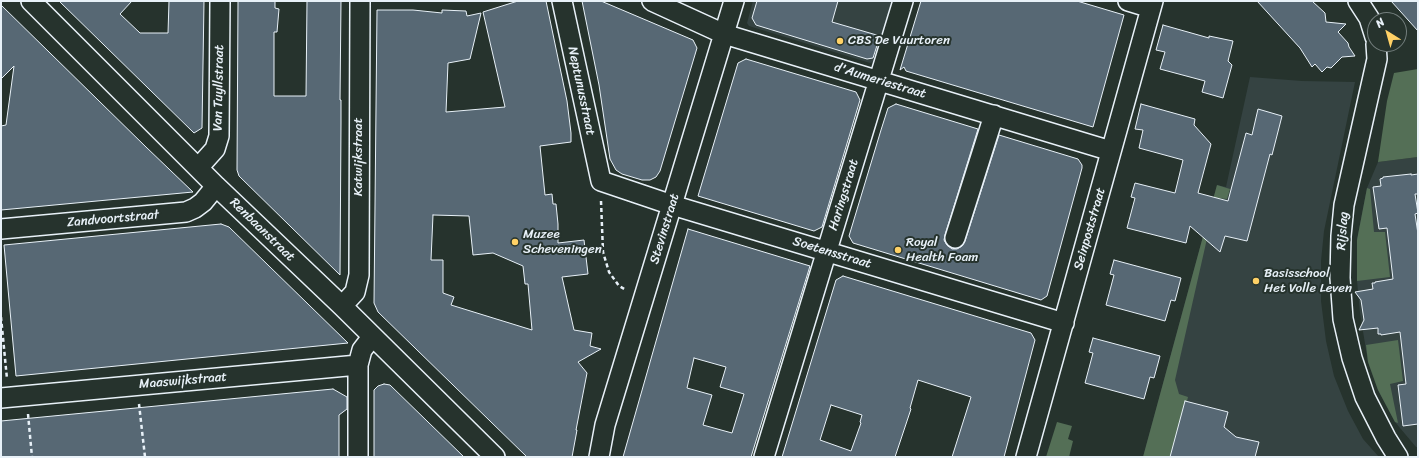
<!DOCTYPE html>
<html>
<head>
<meta charset="utf-8">
<style>
	body { margin:0 }
	#map { position:relative; width:1419px; height:458px; overflow:hidden; background:#26332d; font-family:Sriracha,sans-serif }
	canvas { display:block }
	.frame { position:absolute; inset:0; border:2px solid #e8f1f8; pointer-events:none }
	.north { position:absolute; left:1367px; top:12px; width:40px; height:40px; box-sizing:border-box; background:#26332d; border:1px solid #747f7e; border-radius:50%; rotate:323deg; font-size:11px; font-weight:700; line-height:16px; text-align:center; color:#e8f1f8 }
	.north::after { content:''; display:block; margin:auto; width:14px; height:18px; background:#ffd166; clip-path:polygon(50% 0,100% 100%,50% 72%,0 100%) }
</style>
</head>
<body>
<div id="map">
<canvas width="1419" height="458"></canvas>
<div class="frame"></div>
<div class="north">N</div>
</div>
<script>
const ctx = document.querySelector('canvas').getContext('2d');
ctx.lineJoin = 'round';
function fill(path, color) { ctx.fillStyle = color; ctx.fill(path, 'evenodd'); }
const shape = rows => new Path2D(rows.map(r => 'M' + r).join(''));
function stroke(path, color, width, dash) { ctx.strokeStyle = color; ctx.lineWidth = width; ctx.lineCap = dash ? 'butt' : 'round'; ctx.setLineDash(dash || []); ctx.stroke(path); }
function drawText(font, color, halo, rows, align = 'center') {
  ctx.font = font + ' Sriracha,sans-serif'; ctx.lineWidth = 4; ctx.setLineDash([]); ctx.textBaseline = 'middle'; ctx.strokeStyle = halo; ctx.fillStyle = color; for (const [text, x, y, turn = 0] of rows) {
    ctx.save(); ctx.translate(x, y); ctx.rotate((+turn || 0) * Math.PI / 180); ctx.textAlign = isNaN(turn) ? turn : align; if (halo) ctx.strokeText(text, 0, 0); ctx.fillText(text, 0, 0); ctx.restore();
  }
}
fill(shape([
	[753,1,897,1,877,61,870,63,749,26,747,23],
	[1250,77,1302,81,1355,82,1324,231,1321,261,1321,301,1326,341,1334,376,1348,411,1363,439,1379,457,1143,457,1217,185,1226,187],
	[1418,157,1418,447,1416,447,1395,422,1378,390,1368,362,1360,313,1357,281,1357,240,1367,188,1378,162]
]), '#354342');
fill(shape([
	[1418,69,1418,157,1378,162,1387,101,1394,73],
	[1217,185,1230,189,1227,199,1217,198,1206,243,1175,380,1179,394,1188,397,1173,457,1143,457],
	[1367,188,1370,189,1374,232,1385,232,1390,277,1357,281,1357,240],
	[1398,340,1403,381,1390,384,1398,423,1395,422,1378,390,1368,362,1366,345],
	[1057,422,1072,426,1068,439,1073,441,1069,457,1046,457]
]), '#546f56');
const building = shape([
	[59,1,132,1,120,14,140,33,168,33,169,1,204,1,202,128,194,133,59,1],
	[238,1,275,1,275,8,279,9,277,32,274,32,274,96,306,96,307,1,341,1,340,100,341,100,341,123,340,275,239,176,237,170,238,1],
	[518,1,546,1,567,101,571,133,571,142,540,146,545,195,552,194,553,204,556,204,558,224,558,243,584,240,588,274,562,277,574,330,592,333,590,346,601,349,578,362,587,373,576,430,577,430,572,457,527,457,378,312,374,303,377,10,413,10,442,13,442,10,466,11,467,16,481,13,470,59,448,63,446,112,505,107,483,12,518,1],
	[433,215,469,216,473,255,493,253,523,266,525,284,528,284,532,330,451,305,454,297,443,293,443,260,431,260,433,215],
	[582,1,601,1,693,40,697,48,660,171,656,177,650,180,642,180,622,174,616,170,610,159,599,85,582,1],
	[757,1,838,1,832,22,880,36,873,58,867,59,756,25,752,18,757,1],
	[921,1,1077,1,1124,15,1093,127,906,71,904,67,900,70,921,1],
	[1257,1,1312,1,1325,13,1326,22,1346,24,1338,32,1348,43,1349,47,1355,56,1342,57,1331,68,1327,67,1322,72,1315,64,1312,67,1300,48,1257,1],
	[1391,1,1418,1,1418,31,1391,1],
	[1,5,146,147,193,192,1,210,1,126,6,125,14,66,1,79,1,5],
	[1163,25,1209,38,1209,36,1233,41,1228,61,1232,65,1223,98,1202,92,1205,81,1160,69,1165,52,1156,50,1163,25],
	[746,59,856,92,860,100,822,227,814,231,698,196,738,63,746,59],
	[896,104,978,129,945,235,944,240,947,245,952,249,957,249,962,246,965,241,999,135,1078,159,1082,165,1082,168,1047,296,1041,300,853,243,849,236,881,130,888,108,896,104],
	[1141,104,1195,119,1194,125,1211,144,1198,193,1228,201,1246,133,1252,135,1258,109,1282,116,1272,155,1270,154,1247,241,1225,236,1220,252,1190,226,1186,243,1127,228,1135,198,1131,197,1135,183,1175,193,1183,160,1139,148,1143,130,1135,129,1141,104],
	[1411,174,1411,175,1418,174,1418,194,1415,194,1418,213,1415,214,1418,234,1418,424,1403,426,1398,385,1406,384,1400,332,1381,335,1381,334,1378,334,1378,328,1359,330,1364,320,1361,300,1355,292,1373,289,1372,283,1375,283,1375,282,1393,279,1387,228,1379,229,1373,187,1381,186,1380,179,1383,178,1383,177,1411,174],
	[221,224,229,227,348,343,16,376,4,245,221,224],
	[688,229,810,266,751,457,623,457,688,229],
	[694,358,726,367,720,387,744,394,732,433,703,425,712,395,687,388,694,358],
	[1114,260,1181,278,1175,301,1171,300,1165,321,1106,305,1114,275,1110,274,1114,260],
	[843,276,1031,333,1035,340,1004,457,952,457,971,397,918,380,910,408,911,409,895,457,782,457,836,280,843,276],
	[831,405,862,415,860,422,861,423,851,451,820,440,831,405],
	[1093,338,1160,356,1154,378,1150,377,1144,399,1085,383,1093,353,1089,352,1093,338],
	[384,384,390,385,464,457,374,457,374,390,378,386,384,384],
	[333,389,347,397,347,409,339,415,339,457,1,457,1,421,333,389],
	[1185,401,1228,412,1224,427,1236,437,1259,442,1255,457,1170,457,1185,401]
]);
fill(building, '#576874');
stroke(building, '#e8f1f8', 1);
const minor = shape([
	[31,1,216,186,342,306,495,457],
	[562,1,601,181,672,205,1064,323],
	[652,1,724,34,1111,151],
	[1128,1,1151,8],
	[1358,1,1369,18,1375,37],
	[1376,44,1377,59,1344,205,1341,236,1340,278,1343,319,1352,358,1365,397,1386,438,1398,457],
	[198,168,215,149,219,136,220,1],
	[1,229,186,212,195,208,203,202,216,186],
	[955,238,994,115],
	[342,306,355,292,359,275,360,1],
	[1,398,358,365],
	[358,457,358,365,362,350,372,337],
	[599,457,605,425,734,1],
	[764,457,903,1],
	[1026,457,1153,1]
]);
stroke(minor, '#e8f1f8', 22);
stroke(shape([
	[601,201,603,252,609,272,619,286,626,290],
	[1,317,7,379],
	[139,404,145,457],
	[28,414,32,457]
]), '#e8f1f8', 2.5, [4, 3]);
stroke(minor, '#26332d', 19);
for (const [x, y, r, color] of [
	[840,41,4,"#ffd166"],
	[515,242,4,"#ffd166"],
	[898,250,4,"#ffd166"],
	[1256,281,4,"#ffd166"]
]) { const dot = new Path2D(); dot.arc(x, y, r, 0, 2 * Math.PI); ctx.fillStyle = color; ctx.fill(dot); stroke(dot, '#26332d', 1.5); }
drawText('13px', '#e8f1f8', '#26332d', [
	["CBS De Vuurtoren",848,41],
	["Muzee",523,235],
	["Scheveningen",523,250],
	["Royal",906,243],
	["Health Foam",906,258],
	["Basisschool",1264,274],
	["Het Volle Leven",1264,289]
], 'left');
drawText('13px', '#e8f1f8', '#26332d', [
	["d'Aumeriestraat",880,81,17],
	["Van Tuyllstraat",219,88,-89],
	["Neptunusstraat",581,91,78],
	["Katwijkstraat",359,157,-90],
	["Haringstraat",844,195,-73],
	["Zandvoortstraat",113,219,-5],
	["Stevinstraat",665,229,-73],
	["Seinpoststraat",1090,229,-74],
	["Renbaanstraat",262,230,44],
	["Rijslag",1343,231,-86],
	["Soetensstraat",832,253,17],
	["Maaswijkstraat",183,381,-5]
]);
</script>
</body>
</html>
